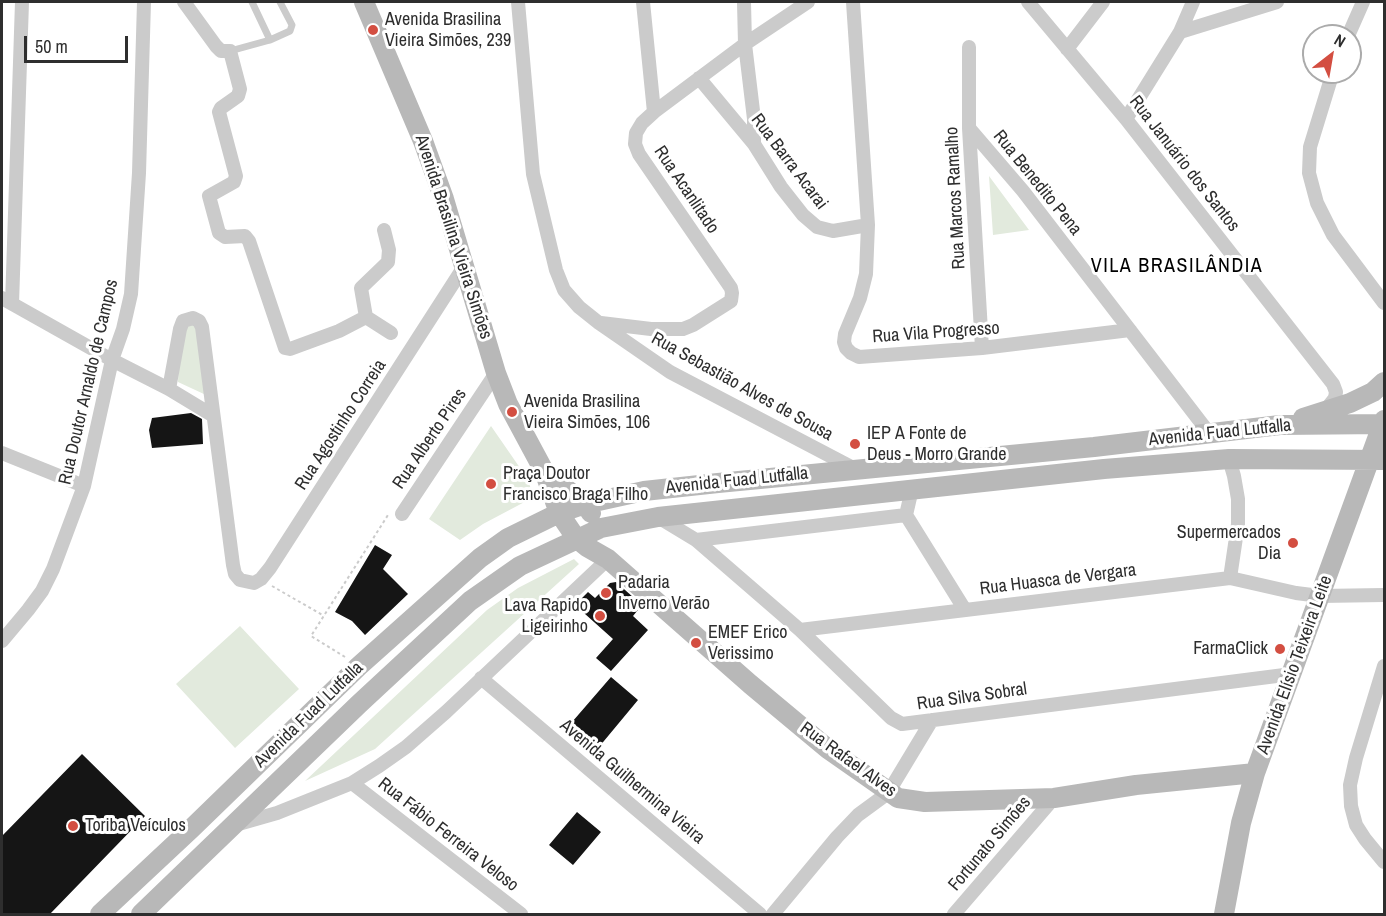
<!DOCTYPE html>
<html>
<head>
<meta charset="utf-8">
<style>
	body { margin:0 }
	#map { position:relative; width:1386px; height:916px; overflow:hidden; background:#fff; font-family:"Archivo Narrow",sans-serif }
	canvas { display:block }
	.frame { position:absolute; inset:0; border:3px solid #2e2e2e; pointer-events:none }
	.north { position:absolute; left:1302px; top:24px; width:60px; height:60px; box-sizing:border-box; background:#fff; border:2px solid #ababab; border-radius:50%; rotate:31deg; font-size:16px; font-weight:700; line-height:24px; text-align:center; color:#2e2e2e }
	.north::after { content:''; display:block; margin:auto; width:21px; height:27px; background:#d34e41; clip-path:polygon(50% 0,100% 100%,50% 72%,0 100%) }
	.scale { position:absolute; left:24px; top:36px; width:104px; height:27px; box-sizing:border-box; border:3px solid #2e2e2e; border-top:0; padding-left:8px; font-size:18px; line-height:21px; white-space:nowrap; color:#2e2e2e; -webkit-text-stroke:4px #fff; paint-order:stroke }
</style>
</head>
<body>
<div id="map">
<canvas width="1386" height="916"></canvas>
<div class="frame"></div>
<div class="north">N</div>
<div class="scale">50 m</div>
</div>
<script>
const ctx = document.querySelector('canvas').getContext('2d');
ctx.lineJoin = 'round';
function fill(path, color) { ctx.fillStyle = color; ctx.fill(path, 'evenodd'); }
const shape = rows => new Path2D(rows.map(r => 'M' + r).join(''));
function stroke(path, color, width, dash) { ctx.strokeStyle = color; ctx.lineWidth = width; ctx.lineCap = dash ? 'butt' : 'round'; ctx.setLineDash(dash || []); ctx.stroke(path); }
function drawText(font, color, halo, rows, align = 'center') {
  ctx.font = font + ' "Archivo Narrow",sans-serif'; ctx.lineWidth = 6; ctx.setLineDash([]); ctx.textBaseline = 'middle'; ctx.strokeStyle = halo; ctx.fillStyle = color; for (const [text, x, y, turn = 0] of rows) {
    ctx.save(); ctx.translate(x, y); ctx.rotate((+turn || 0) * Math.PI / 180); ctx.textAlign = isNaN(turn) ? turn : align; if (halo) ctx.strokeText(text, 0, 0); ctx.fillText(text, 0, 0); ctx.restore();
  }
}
fill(shape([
	[989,176,1029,230,993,235],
	[185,324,198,326,206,395,178,382,180,335],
	[491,426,527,478,534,497,483,524,460,540,429,519],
	[574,559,579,564,375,749,305,781,487,610,518,588],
	[240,626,299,689,235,748,176,684]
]), '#e2eadd');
fill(shape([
	[191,413,202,419,203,444,152,448,149,430,152,418],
	[375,545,392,555,383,569,408,594,365,635,352,621,335,612],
	[616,582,642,605,633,616,648,630,611,671,596,658,613,639,575,605,588,592,595,598,610,583],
	[611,677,638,700,594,753,566,729],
	[82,754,145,816,49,915,2,915,2,836],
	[577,812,601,832,573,865,549,845]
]), '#151515');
stroke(shape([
	[272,586,324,616],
	[345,657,311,636,388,515]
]), '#cbcbcb', 2, [3, 3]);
stroke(shape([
	[252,2,270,40],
	[230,51,270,40,290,31,292,25,280,2]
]), '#cbcbcb', 7);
stroke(shape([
	[184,2,216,46,221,51,230,51,240,89,238,96,221,108,219,112,236,176,234,182,209,196,219,233,225,237,245,236,249,241,285,348,290,349,339,331,366,317,361,288,388,262,389,250,384,230],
	[518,2,533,174,556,270,564,290,579,307,599,323,670,372,855,469],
	[643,2,654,112],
	[744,2,745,44,754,119,754,144],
	[853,2,868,225,866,274,860,298,845,334,844,342,846,348,851,353,859,357,982,348,1130,330],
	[1028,2,1126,119,1333,384,1336,392,1335,398,1324,412],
	[1180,32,1277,2],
	[1348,36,1363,2],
	[969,47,969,128,982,348],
	[1067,49,1103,2],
	[1333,72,1310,147,1309,173,1317,203,1333,235,1384,303],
	[699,78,754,144,781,187,803,215,817,227,833,231,868,225],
	[1126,119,1180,32,1193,2],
	[969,128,1023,191,1209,433],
	[2,298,112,360,169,389,212,415],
	[12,304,22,2],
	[366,317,391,333],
	[601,323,651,329,683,329,693,325,731,301,732,293,731,288,639,154,635,144,636,133,642,123,654,112,745,44,808,2],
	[169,389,180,329,183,321,193,318,199,321,202,327,233,565,235,574,240,580,254,583,261,579,270,568,465,265],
	[2,453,84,486],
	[1229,459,1234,476,1238,499,1238,524,1230,578],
	[402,514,496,373],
	[906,515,965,610],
	[658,517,696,540,800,630,891,718,902,724,1292,674],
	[696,540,906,515,912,489],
	[800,630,1230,578,1296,593,1320,596,1384,595],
	[2,641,28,610,42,591,53,569,84,486,112,360,123,329,131,294,139,173,144,2],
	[1384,666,1356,758,1350,785,1351,806,1356,825,1365,839,1384,862],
	[481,678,760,914],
	[352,783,521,914],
	[235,825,277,813,352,783,379,766,406,747,446,712,608,559],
	[773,914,837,837,858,815,888,793,932,720],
	[954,914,1054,798]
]), '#cbcbcb', 14);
stroke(shape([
	[364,2,423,141,444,199,496,373,508,404,544,471,559,513,576,538,587,547,608,559,750,684,828,749,898,798,925,802,1054,798,1136,785,1255,773],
	[1303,418,1350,403,1373,392,1384,382],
	[544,471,585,504,591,513],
	[100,914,191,829,359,666,480,558,508,538,559,513,585,504,644,491,718,483,1094,447,1280,425,1384,424],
	[141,914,359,704,470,601,520,566,601,528,658,517,1104,469,1229,459,1384,460],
	[1224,914,1241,823,1255,773,1384,420]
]), '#b8b8b8', 20);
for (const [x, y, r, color] of [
	[373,30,6,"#d34e41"],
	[512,412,6,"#d34e41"],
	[855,444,6,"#d34e41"],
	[491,484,6,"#d34e41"],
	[1293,543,6,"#d34e41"],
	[606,593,6,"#d34e41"],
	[600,616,6,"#d34e41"],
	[696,643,6,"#d34e41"],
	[1280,649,6,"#d34e41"],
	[73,826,6,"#d34e41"]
]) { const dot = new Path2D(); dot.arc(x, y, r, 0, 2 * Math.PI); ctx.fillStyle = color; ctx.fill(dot); stroke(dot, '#fff', 2); }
drawText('18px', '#2e2e2e', '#fff', [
	["Avenida Brasilina",385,20],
	["Vieira Simões, 239",385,41],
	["Avenida Brasilina",524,402],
	["Vieira Simões, 106",524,423],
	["IEP A Fonte de",867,434],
	["Deus - Morro Grande",867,455],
	["Praça Doutor",503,474],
	["Francisco Braga Filho",503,495],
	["Supermercados",1281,533,"right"],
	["Dia",1281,554,"right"],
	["Padaria",618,583],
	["Inverno Verão",618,604],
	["Lava Rapido",588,606,"right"],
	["Ligeirinho",588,627,"right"],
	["EMEF Erico",708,633],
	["Verissimo",708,654],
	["FarmaClick",1268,649,"right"],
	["Toriba Veículos",85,826]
], 'left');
drawText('18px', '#2e2e2e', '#fff', [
	["Rua Barra Acarai",789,162,53],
	["Rua Januário dos Santos",1184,164,52],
	["Rua Benedito Pena",1037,183,51],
	["Rua Acanlitado",686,190,56],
	["Rua Marcos Ramalho",956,198,-93],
	["Avenida Brasilina Vieira Simões",453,237,72],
	["Rua Vila Progresso",936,333,-4],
	["Rua Doutor Arnaldo de Campos",89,382,-77],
	["Rua Sebastião Alves de Sousa",742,387,29],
	["Rua Agostinho Correia",341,425,-57],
	["Avenida Fuad Lutfalla",1220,433,-6],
	["Rua Alberto Pires",430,439,-56],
	["Avenida Fuad Lutfalla",737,481,-6],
	["Rua Huasca de Vergara",1058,580,-7],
	["Avenida Elísio Teixeira Leite",1295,665,-70],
	["Rua Silva Sobral",972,697,-8],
	["Avenida Fuad Lutfalla",309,715,-44],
	["Rua Rafael Alves",848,760,36],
	["Avenida Guilhermina Vieira",632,782,40],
	["Rua Fábio Ferreira Veloso",448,835,38],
	["Fortunato Simões",990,844,-50]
]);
ctx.letterSpacing = '1.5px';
drawText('20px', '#000', '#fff', [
	["VILA BRASILÂNDIA",1177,267]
]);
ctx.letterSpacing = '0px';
</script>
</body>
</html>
